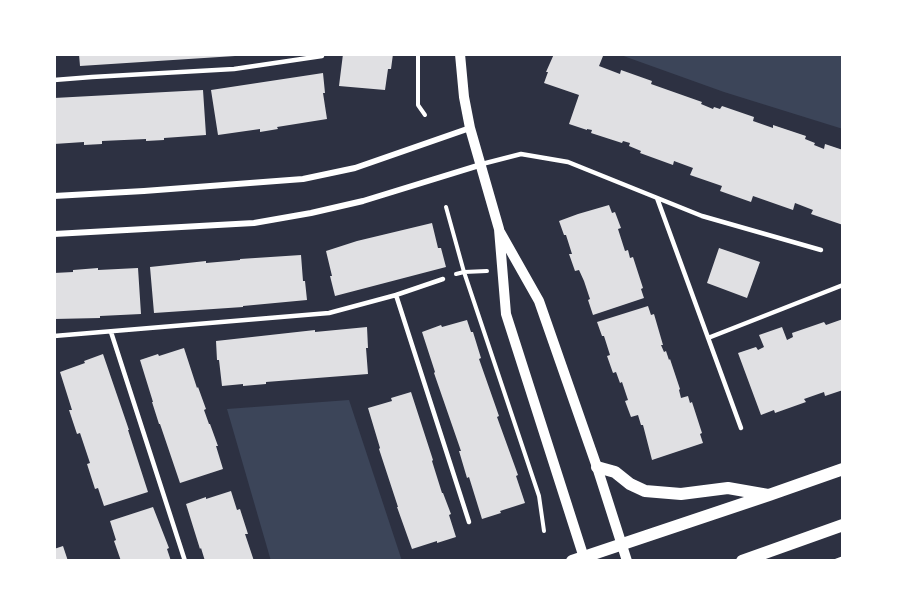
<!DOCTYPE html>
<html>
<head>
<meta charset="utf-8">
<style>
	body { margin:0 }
	#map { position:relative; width:897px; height:615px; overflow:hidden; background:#2d3142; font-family:"Sofia Sans Condensed",sans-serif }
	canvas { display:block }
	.frame { position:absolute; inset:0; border:56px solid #fff; pointer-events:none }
</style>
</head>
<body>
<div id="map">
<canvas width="897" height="615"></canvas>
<div class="frame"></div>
</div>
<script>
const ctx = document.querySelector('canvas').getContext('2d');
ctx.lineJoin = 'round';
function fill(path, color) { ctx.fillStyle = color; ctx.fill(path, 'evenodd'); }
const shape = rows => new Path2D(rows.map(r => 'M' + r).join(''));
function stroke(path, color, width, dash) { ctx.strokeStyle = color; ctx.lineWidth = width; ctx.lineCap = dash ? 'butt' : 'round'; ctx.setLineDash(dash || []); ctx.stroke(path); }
fill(shape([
	[618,54,843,54,843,129,724,92],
	[349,400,402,561,271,561,227,409]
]), '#3c4559');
fill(shape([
	[79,54,235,54,235,56,80,66],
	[343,54,393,54,391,69,388,69,385,90,339,86],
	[554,54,585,55,585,54,598,54,603,56,599,66,620,74,621,70,652,81,651,84,702,102,701,104,713,109,714,107,720,109,722,106,754,117,753,121,773,128,773,125,806,136,805,139,815,143,814,145,824,149,825,144,843,150,843,225,811,214,813,210,795,203,793,210,753,196,751,202,720,191,722,186,690,175,693,168,674,161,673,165,640,153,641,151,629,146,630,143,623,141,622,143,591,133,592,130,587,129,587,130,569,124,579,95,544,83,548,72,546,72],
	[323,73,325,93,323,93,327,119,277,127,278,129,260,132,260,129,218,135,211,90],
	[203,90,206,135,164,138,164,140,146,141,146,139,102,141,102,144,84,145,84,142,54,144,54,98],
	[609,205,612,213,615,212,621,228,618,229,625,251,628,250,630,258,633,257,643,288,641,289,644,298,593,315,588,300,590,299,584,281,579,270,575,271,569,254,572,254,566,235,564,235,559,221,578,214],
	[432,223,438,248,441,248,446,267,335,296,330,276,332,276,326,251,357,241],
	[719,248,760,262,747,298,707,283],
	[301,255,303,281,305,281,307,300,243,306,243,307,154,313,150,267,206,261,206,263,240,260,240,259],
	[98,268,98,270,138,268,141,314,100,316,100,318,54,319,54,273,73,272,73,270],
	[648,306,651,315,654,314,663,345,661,345,664,352,666,351,669,360,670,359,680,389,679,390,681,398,688,396,690,403,692,402,702,433,700,434,703,443,652,460,643,425,641,425,638,415,631,417,625,401,628,400,622,382,620,383,616,372,613,373,607,356,610,355,604,336,602,336,597,322],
	[843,319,843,390,825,396,824,392,804,399,806,402,775,413,774,410,761,415,738,353,756,347,758,350,764,347,759,335,782,327,787,340,793,337,792,333,824,322,826,325],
	[467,320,471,332,473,332,481,358,479,359,499,416,497,417,518,475,516,476,525,503,500,511,501,513,482,519,469,477,467,478,459,451,461,451,434,373,435,372,422,332,441,325,442,327],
	[367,327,368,348,366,348,368,374,266,382,266,384,243,386,243,384,222,386,219,360,217,360,216,341,315,330,315,332],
	[184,348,197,388,198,387,206,409,204,410,209,424,210,424,218,446,216,446,223,469,180,483,160,424,159,424,152,402,153,402,140,360,158,354,159,356],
	[103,354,129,430,128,430,148,492,104,506,98,488,95,489,87,464,90,463,80,433,77,434,69,410,72,410,60,372,85,363,84,361],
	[411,392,433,460,432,461,442,493,443,493,451,514,449,515,456,537,437,543,437,541,412,549,397,507,398,507,379,449,380,448,368,408,392,401,391,398],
	[231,491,237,510,240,509,248,534,245,534,254,561,205,561,201,548,200,549,186,504,206,497,206,499],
	[153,507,169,548,167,549,171,561,121,561,114,541,116,540,110,521],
	[63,546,68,561,54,561,54,549]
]), '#e0e0e3');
stroke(shape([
	[418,54,418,105,425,115],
	[446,207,464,272,539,496,544,531],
	[456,274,464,272,487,271],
	[835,561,843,558]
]), '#fff', 4);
stroke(shape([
	[54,80,92,77,234,69,322,56,322,54],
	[482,164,521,154,568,162,702,216,821,250],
	[657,198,741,428],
	[396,295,443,279],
	[111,332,185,561],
	[54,336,329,313,396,295,469,522],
	[708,338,843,285]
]), '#fff', 4.5);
stroke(shape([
	[54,196,144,191,303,179,355,168,470,128],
	[54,234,254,223,311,213,363,201,480,165]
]), '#fff', 6);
stroke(shape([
	[460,54,464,97,470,128,499,229,506,314,585,561],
	[500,232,539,301,597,467,627,561]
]), '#fff', 10);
stroke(shape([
	[597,467,615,472,630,484,645,491,681,494,728,488,768,495],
	[572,561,769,495,843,469],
	[742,561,843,525]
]), '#fff', 12);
</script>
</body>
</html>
